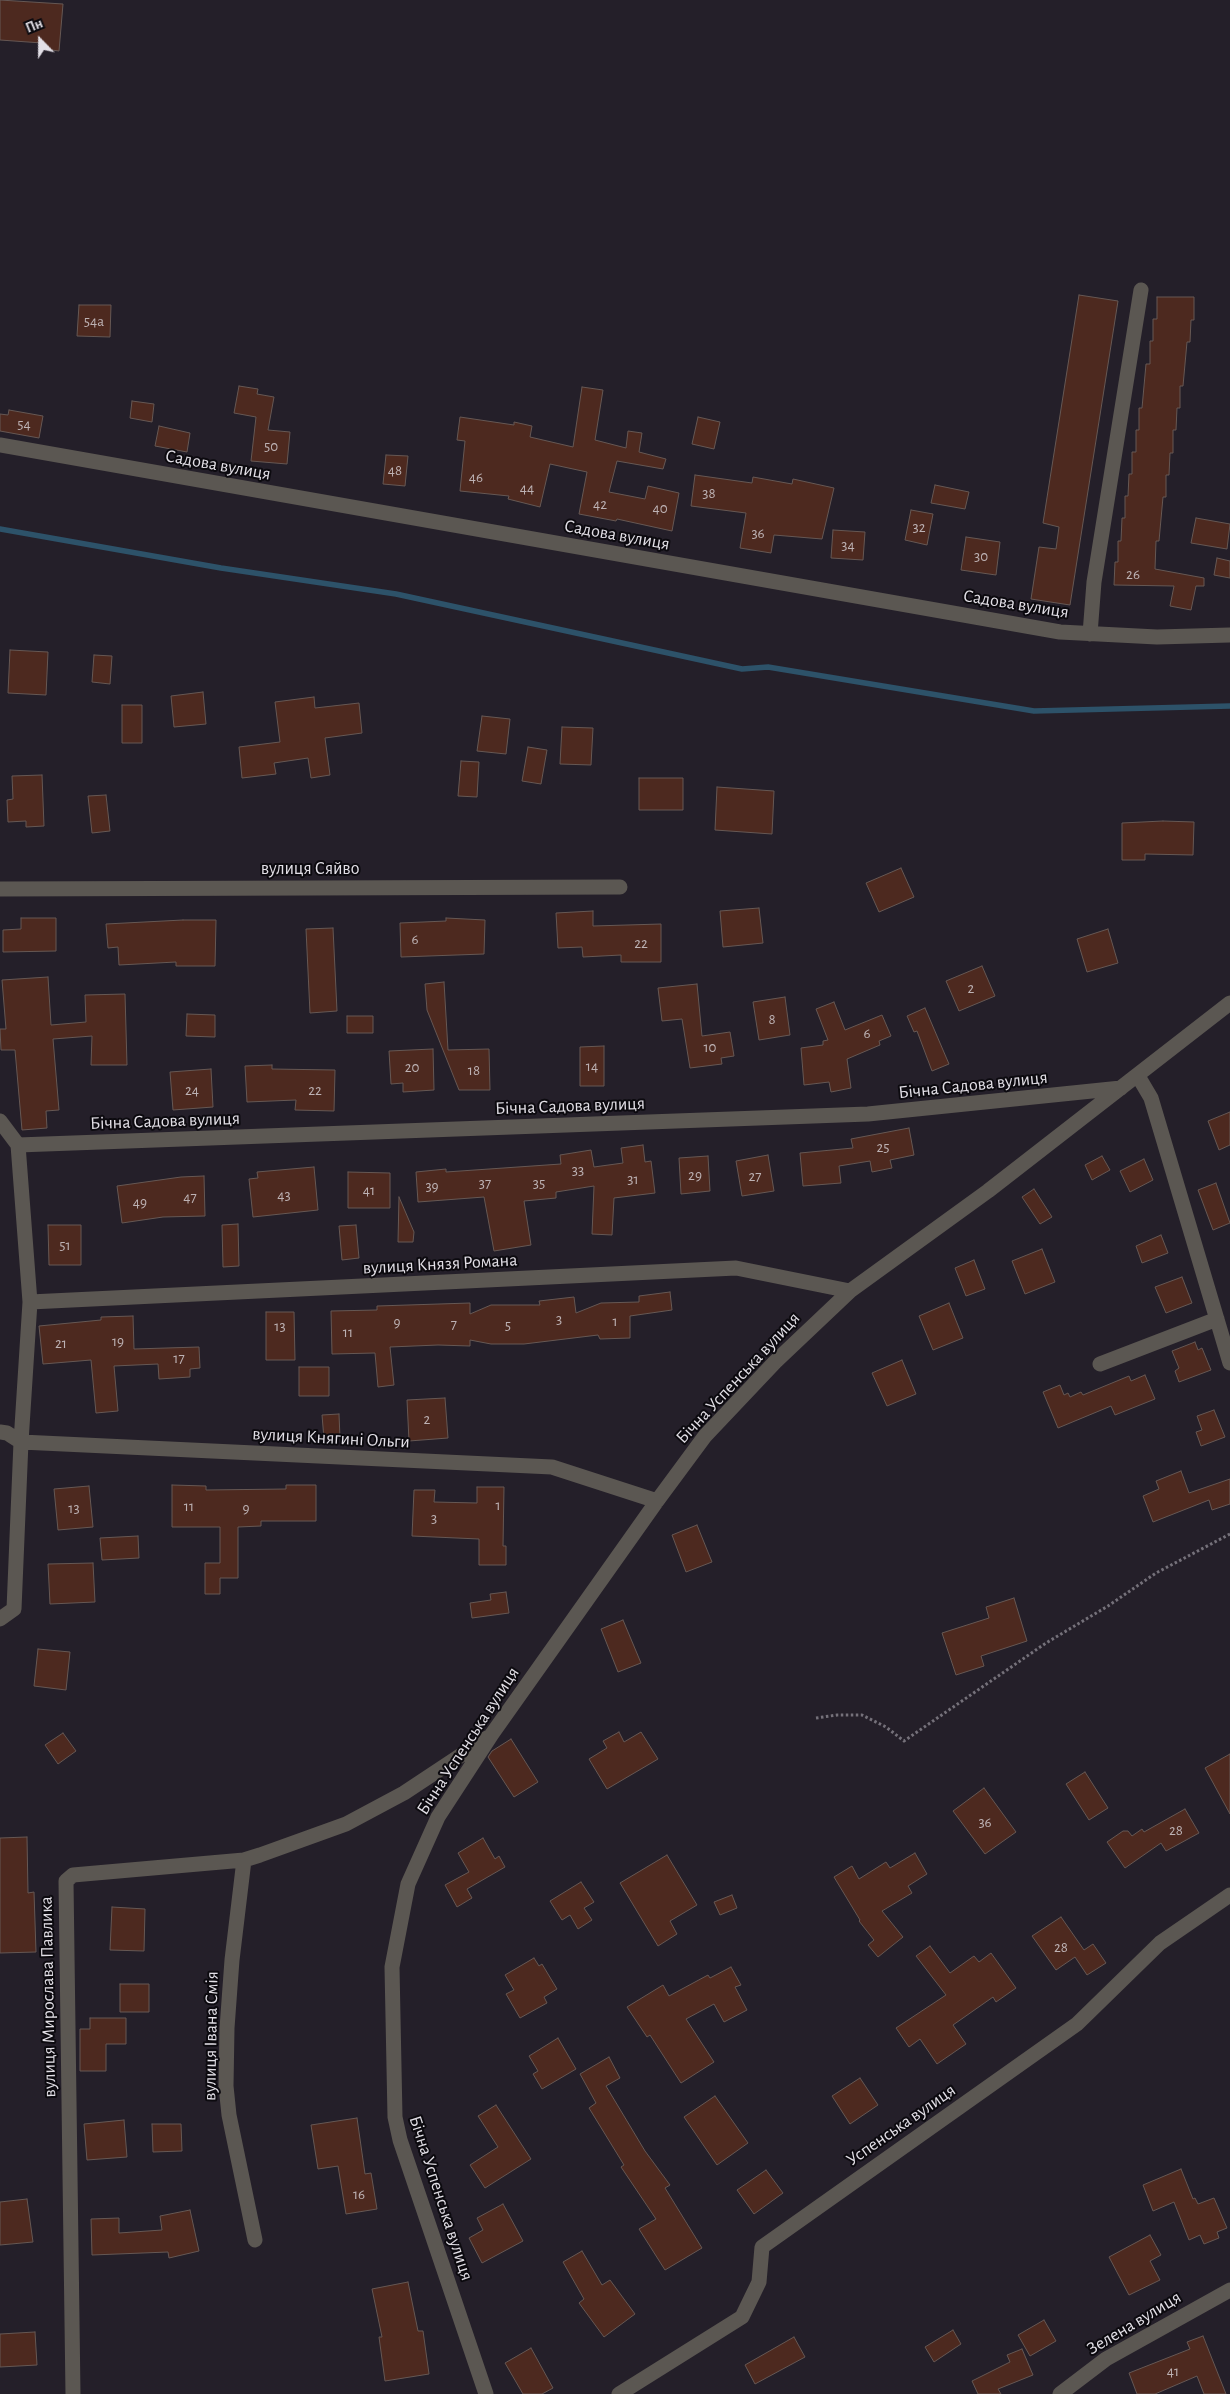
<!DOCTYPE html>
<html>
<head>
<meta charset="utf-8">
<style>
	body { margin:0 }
	#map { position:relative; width:1230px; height:2394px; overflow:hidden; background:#241f29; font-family:"Alegreya Sans",sans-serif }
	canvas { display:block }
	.north { position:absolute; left:15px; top:15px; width:50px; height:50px; -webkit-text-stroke:4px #0c0a0f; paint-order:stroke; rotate:338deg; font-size:14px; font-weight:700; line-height:20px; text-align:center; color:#e2dfe6 }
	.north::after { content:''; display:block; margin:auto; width:18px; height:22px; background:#e2dfe6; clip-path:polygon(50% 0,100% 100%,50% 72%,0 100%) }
</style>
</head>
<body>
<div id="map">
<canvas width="1230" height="2394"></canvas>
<div class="north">Пн</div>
</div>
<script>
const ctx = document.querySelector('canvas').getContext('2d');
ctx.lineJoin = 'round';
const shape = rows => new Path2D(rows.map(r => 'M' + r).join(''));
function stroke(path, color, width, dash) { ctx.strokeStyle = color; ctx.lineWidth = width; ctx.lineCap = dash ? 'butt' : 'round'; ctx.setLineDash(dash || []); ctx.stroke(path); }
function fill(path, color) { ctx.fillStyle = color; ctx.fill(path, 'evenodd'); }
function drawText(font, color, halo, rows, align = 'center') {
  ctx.font = font + ' "Alegreya Sans",sans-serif'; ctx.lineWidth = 4; ctx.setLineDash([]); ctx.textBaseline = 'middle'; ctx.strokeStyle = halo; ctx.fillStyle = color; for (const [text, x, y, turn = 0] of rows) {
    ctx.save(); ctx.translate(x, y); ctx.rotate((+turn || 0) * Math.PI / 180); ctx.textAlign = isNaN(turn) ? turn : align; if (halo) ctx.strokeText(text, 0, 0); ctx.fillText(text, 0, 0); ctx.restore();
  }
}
stroke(shape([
	[0,529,221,568,396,594,742,669,768,667,1034,711,1230,706]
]), '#2d5269', 5.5);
const building = shape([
	[0,0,63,4,59,51,44,49,42,43,0,40,0,0],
	[1079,295,1118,301,1070,605,1031,599,1039,547,1056,549,1059,527,1043,523,1079,295],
	[1157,297,1194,297,1194,320,1191,320,1190,342,1187,342,1183,386,1180,386,1180,408,1177,408,1176,430,1173,430,1173,453,1170,453,1169,475,1166,475,1166,497,1163,497,1159,541,1156,541,1155,569,1204,578,1204,586,1196,586,1191,610,1170,606,1174,586,1114,585,1115,562,1118,562,1118,541,1121,541,1122,518,1125,518,1125,496,1128,496,1129,474,1132,474,1132,452,1136,452,1136,430,1139,430,1139,408,1142,408,1146,364,1150,364,1150,341,1153,341,1153,319,1157,319,1157,297],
	[79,305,111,305,110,337,77,336,79,305],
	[239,386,258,389,257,394,274,397,268,430,290,432,287,464,251,461,256,417,234,413,239,386],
	[582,387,603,390,595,440,626,448,628,431,642,433,639,452,666,459,663,469,617,461,609,492,645,499,648,486,679,493,672,531,617,519,616,521,579,514,587,472,550,464,540,507,508,499,509,496,460,491,465,441,457,440,460,417,514,425,514,422,532,426,530,437,573,447,582,387],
	[132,401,154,404,152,422,130,418,132,401],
	[9,410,43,416,39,438,0,431,0,414,8,415,9,410],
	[698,417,720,422,714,449,692,444,698,417],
	[159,426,190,433,187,452,155,446,159,426],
	[386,455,408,456,405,486,383,484,386,455],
	[695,475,752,483,753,477,792,484,793,479,834,488,822,539,774,535,771,553,740,548,746,513,691,506,695,475],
	[935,485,969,492,965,509,931,503,935,485],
	[911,510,933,514,927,545,905,540,911,510],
	[1196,518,1230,524,1227,549,1191,543,1196,518],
	[833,530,865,532,863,560,831,558,833,530],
	[966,537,1000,542,996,575,961,570,966,537],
	[1217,558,1230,561,1230,578,1214,575,1217,558],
	[10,650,48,652,46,695,8,693,10,650],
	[94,655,112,656,110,684,92,682,94,655],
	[203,692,206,724,174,727,171,696,203,692],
	[314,697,315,708,359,703,362,733,325,738,330,775,311,778,308,758,274,763,276,774,242,778,239,747,280,742,275,702,314,697],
	[122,705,142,705,142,743,122,743,122,705],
	[482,716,510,719,506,754,477,751,482,716],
	[562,727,593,728,591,765,560,764,562,727],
	[528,747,547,750,541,784,522,781,528,747],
	[461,761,479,762,477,797,458,796,461,761],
	[42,775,44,826,26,827,26,821,8,822,7,800,13,799,12,776,42,775],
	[639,778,683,778,683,810,639,810,639,778],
	[717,787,774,791,772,834,715,830,717,787],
	[106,795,110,831,92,833,88,796,106,795],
	[1163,821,1194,822,1193,855,1145,854,1145,860,1122,860,1122,823,1163,821],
	[901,868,914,897,879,912,866,883,901,868],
	[759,908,763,943,723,947,720,911,759,908],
	[593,911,593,926,661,924,661,962,621,962,621,955,583,957,582,947,558,948,556,913,593,911],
	[21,918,56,918,56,951,3,952,3,930,21,929,21,918],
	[446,918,485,920,484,954,401,957,400,923,446,921,446,918],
	[183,920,216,920,215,966,176,966,176,962,119,965,118,947,108,948,106,924,183,920],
	[333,928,337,1011,310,1013,306,929,333,928],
	[1108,929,1118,963,1087,972,1077,939,1108,929],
	[982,966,995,996,959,1011,946,981,982,966],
	[48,977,51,1025,86,1022,85,995,125,994,127,1065,91,1065,92,1036,53,1039,59,1110,46,1111,47,1128,22,1130,15,1050,1,1050,0,1029,6,1029,2,980,48,977],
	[444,982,448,1050,489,1049,490,1090,459,1090,427,1010,425,984,444,982],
	[697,984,702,1036,730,1032,734,1056,721,1058,722,1064,690,1068,682,1019,662,1021,658,988,697,984],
	[785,997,790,1035,759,1040,753,1002,785,997],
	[834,1002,845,1030,882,1015,891,1036,879,1041,880,1045,847,1059,851,1088,831,1092,829,1082,804,1085,801,1048,823,1045,823,1041,828,1040,816,1009,834,1002],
	[925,1008,949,1064,932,1071,917,1031,914,1032,907,1016,925,1008],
	[187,1014,215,1015,215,1037,186,1036,187,1014],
	[347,1016,373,1016,373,1033,347,1033,347,1016],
	[604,1046,604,1086,580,1086,580,1047,604,1046],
	[433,1049,434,1090,403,1092,403,1083,391,1084,389,1051,433,1049],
	[272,1065,272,1069,335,1070,334,1111,295,1110,296,1100,247,1102,245,1066,272,1065],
	[211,1069,213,1107,173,1110,170,1072,211,1069],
	[1230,1112,1230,1145,1219,1150,1208,1121,1230,1112],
	[909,1128,914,1155,890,1160,892,1168,872,1172,870,1161,839,1166,841,1183,803,1186,800,1153,853,1148,851,1139,909,1128],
	[643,1145,645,1162,651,1161,655,1193,614,1198,612,1235,592,1234,594,1186,556,1192,556,1198,524,1201,531,1245,494,1251,484,1197,418,1202,416,1172,446,1169,446,1172,561,1164,560,1155,591,1150,594,1167,623,1163,621,1148,643,1145],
	[768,1155,774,1191,742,1196,736,1161,768,1155],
	[708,1156,710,1191,681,1194,679,1158,708,1156],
	[1102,1156,1110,1170,1092,1180,1085,1165,1102,1156],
	[1144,1159,1153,1180,1130,1192,1120,1171,1144,1159],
	[314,1167,318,1210,253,1217,249,1179,258,1178,257,1172,314,1167],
	[348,1172,390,1173,390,1208,348,1208,348,1172],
	[204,1176,205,1216,163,1217,122,1223,117,1186,181,1177,204,1176],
	[1216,1183,1230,1223,1213,1230,1198,1190,1216,1183],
	[1034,1189,1052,1217,1040,1224,1022,1197,1034,1189],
	[399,1197,414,1232,413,1242,398,1242,399,1197],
	[238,1224,239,1266,223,1267,222,1225,238,1224],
	[48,1225,81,1225,81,1265,49,1265,48,1225],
	[356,1225,359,1258,342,1260,339,1226,356,1225],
	[1161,1235,1168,1253,1142,1263,1136,1246,1161,1235],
	[1042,1249,1055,1282,1025,1294,1012,1261,1042,1249],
	[974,1260,985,1289,966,1296,955,1268,974,1260],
	[1182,1277,1192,1303,1166,1313,1155,1287,1182,1277],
	[670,1292,672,1310,630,1316,630,1338,600,1339,598,1335,524,1344,491,1344,470,1340,470,1346,438,1345,390,1347,394,1385,378,1387,375,1353,332,1354,331,1311,377,1310,377,1306,470,1303,470,1314,491,1305,540,1305,539,1301,574,1297,576,1313,601,1303,639,1302,639,1296,670,1292],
	[949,1303,963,1338,933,1350,919,1316,949,1303],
	[266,1312,294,1312,295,1360,266,1360,266,1312],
	[133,1316,134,1349,199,1347,200,1368,190,1369,190,1377,159,1379,158,1364,114,1366,118,1411,96,1413,91,1360,43,1364,39,1326,101,1320,101,1317,133,1316],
	[1195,1342,1198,1350,1202,1348,1211,1370,1179,1382,1175,1371,1179,1368,1172,1351,1195,1342],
	[902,1360,916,1394,887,1406,872,1373,902,1360],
	[299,1367,329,1367,329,1396,299,1396,299,1367],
	[1145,1375,1155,1399,1115,1415,1111,1406,1058,1428,1043,1392,1060,1385,1064,1395,1068,1393,1070,1397,1081,1392,1083,1395,1129,1376,1131,1381,1145,1375],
	[445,1398,448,1438,409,1441,407,1400,445,1398],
	[1214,1410,1225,1437,1201,1446,1196,1432,1202,1430,1197,1416,1214,1410],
	[339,1414,340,1438,324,1439,322,1415,339,1414],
	[1181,1471,1189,1493,1230,1479,1230,1504,1212,1510,1209,1500,1153,1522,1143,1496,1159,1489,1156,1481,1181,1471],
	[172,1485,206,1486,206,1490,286,1489,286,1485,316,1485,316,1521,261,1521,261,1526,238,1527,238,1578,220,1578,220,1594,205,1594,205,1563,220,1563,220,1527,172,1527,172,1485],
	[89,1486,93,1527,58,1530,54,1489,89,1486],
	[477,1487,504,1487,503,1546,506,1546,506,1565,479,1565,479,1539,412,1536,414,1490,435,1490,434,1502,477,1503,477,1487],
	[697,1525,712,1562,686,1572,672,1535,697,1525],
	[138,1536,139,1558,102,1560,100,1538,138,1536],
	[93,1563,95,1602,50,1604,48,1564,93,1563],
	[506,1592,509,1613,472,1618,470,1603,491,1600,490,1594,506,1592],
	[1014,1598,1027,1641,981,1656,984,1666,956,1675,942,1633,989,1618,986,1607,1014,1598],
	[623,1620,641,1663,618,1672,601,1629,623,1620],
	[38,1649,70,1652,66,1690,34,1686,38,1649],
	[619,1732,624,1742,641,1732,658,1759,607,1789,589,1759,607,1748,603,1741,619,1732],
	[63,1733,76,1751,58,1764,45,1745,63,1733],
	[511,1739,538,1782,514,1797,488,1757,492,1751,511,1739],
	[1230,1754,1230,1814,1205,1768,1230,1754],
	[1085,1772,1108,1808,1089,1820,1066,1784,1085,1772],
	[984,1788,1016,1832,985,1854,953,1811,984,1788],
	[1185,1809,1199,1833,1166,1851,1161,1843,1125,1868,1107,1842,1123,1831,1128,1831,1132,1836,1142,1829,1144,1832,1185,1809],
	[27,1837,28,1893,34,1892,36,1952,0,1953,0,1838,27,1837],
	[483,1838,495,1859,499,1856,505,1867,467,1889,472,1898,457,1907,445,1885,469,1872,458,1853,483,1838],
	[915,1853,927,1874,908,1886,912,1893,882,1911,903,1937,878,1957,868,1945,874,1940,859,1921,860,1920,834,1877,852,1866,859,1879,886,1862,890,1868,915,1853],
	[667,1855,697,1905,670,1921,677,1934,658,1946,620,1883,667,1855],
	[581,1882,594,1902,584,1908,592,1920,578,1929,570,1915,562,1920,550,1901,581,1882],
	[732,1895,737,1908,720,1915,714,1902,732,1895],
	[112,1907,145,1909,144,1951,110,1950,112,1907],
	[1061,1917,1084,1950,1093,1944,1106,1963,1087,1975,1075,1957,1056,1970,1032,1936,1061,1917],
	[930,1946,950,1973,974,1956,979,1962,991,1953,1016,1988,996,2002,993,1997,953,2025,966,2044,937,2064,920,2039,909,2047,896,2028,946,1995,916,1956,930,1946],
	[534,1958,539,1966,542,1964,557,1989,544,1997,547,2003,520,2018,506,1994,514,1990,505,1975,534,1958],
	[731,1967,741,1985,735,1987,747,2010,724,2022,714,2004,686,2019,714,2062,681,2083,650,2035,647,2037,627,2007,663,1985,669,1996,708,1975,710,1978,731,1967],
	[120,1984,149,1984,149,2012,120,2012,120,1984],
	[90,2018,126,2018,126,2044,106,2044,106,2071,80,2071,80,2029,90,2029,90,2018],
	[558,2038,576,2069,542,2089,533,2074,538,2071,529,2056,558,2038],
	[609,2057,620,2078,606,2086,645,2151,670,2185,665,2188,702,2248,665,2270,639,2229,656,2219,621,2167,624,2165,589,2108,596,2103,580,2074,609,2057],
	[860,2078,878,2105,850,2124,832,2096,860,2078],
	[715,2096,748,2143,717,2165,684,2117,715,2096],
	[496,2105,531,2159,485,2188,470,2165,498,2147,478,2116,496,2105],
	[357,2118,365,2174,371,2173,377,2209,346,2214,338,2166,318,2169,311,2125,357,2118],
	[124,2120,127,2157,87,2160,84,2124,124,2120],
	[152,2124,181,2124,182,2151,153,2152,152,2124],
	[1181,2169,1193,2199,1195,2198,1198,2204,1214,2198,1227,2228,1217,2232,1219,2238,1204,2244,1200,2235,1189,2240,1174,2202,1153,2211,1143,2185,1181,2169],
	[766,2170,783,2193,754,2214,737,2190,766,2170],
	[27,2199,33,2242,0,2245,0,2202,27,2199],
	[503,2204,523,2241,482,2263,469,2238,483,2230,477,2218,503,2204],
	[190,2210,199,2251,169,2258,168,2252,92,2255,91,2219,119,2218,119,2233,162,2230,160,2216,190,2210],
	[1150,2235,1161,2255,1150,2261,1160,2280,1129,2295,1109,2257,1150,2235],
	[582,2251,602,2285,610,2280,635,2314,604,2337,579,2303,584,2299,563,2262,582,2251],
	[408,2282,418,2331,423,2331,429,2374,385,2381,379,2337,382,2337,372,2289,408,2282],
	[1044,2320,1056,2341,1030,2356,1018,2335,1044,2320],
	[953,2330,961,2344,934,2362,925,2347,953,2330],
	[35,2332,37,2365,0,2367,0,2334,35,2332],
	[1203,2336,1226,2394,1204,2394,1197,2376,1155,2394,1137,2394,1129,2373,1190,2349,1187,2342,1203,2336],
	[794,2337,805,2357,755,2384,745,2365,794,2337],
	[531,2348,553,2388,542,2394,523,2394,505,2363,531,2348],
	[1022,2349,1033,2375,998,2389,1001,2394,978,2394,972,2381,1010,2362,1007,2355,1022,2349]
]);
fill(building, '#4d291f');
stroke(building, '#665854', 1);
stroke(shape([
	[816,1718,837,1715,862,1715,886,1727,904,1741,1046,1643,1108,1606,1156,1573,1230,1534]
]), '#75717a', 3, [2.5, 2.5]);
stroke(shape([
	[0,445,1060,632,1157,637,1230,635],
	[1090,634,1094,582,1141,290],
	[0,889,620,887],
	[1138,1076,1151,1098,1230,1363],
	[0,1121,18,1145,30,1302,21,1442,14,1609,0,1619],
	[18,1145,868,1114,1121,1088],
	[30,1302,736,1268,850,1291],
	[1100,1364,1217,1319],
	[0,1432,7,1433,21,1442,552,1467,657,1501],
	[244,1860,232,1960,227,2028,226,2086,229,2115,255,2240],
	[73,2394,66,1881,73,1875,244,1860,260,1855,346,1824,404,1793,487,1738],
	[486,2394,400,2140,395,2117,392,1967,408,1884,438,1817,492,1734,657,1501,705,1436,775,1362,850,1291,988,1191,1230,1003],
	[619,2394,742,2317,759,2282,762,2247,1077,2024,1160,1943,1230,1895],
	[1060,2394,1106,2359,1230,2290]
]), '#5b5752', 15);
drawText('15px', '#bdb2b4', null, [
	["54а",94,321],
	["54",24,424],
	["50",271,446],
	["48",395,470],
	["46",476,477],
	["44",527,488],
	["38",709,493],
	["42",600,504],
	["40",660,508],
	["32",919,527],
	["36",758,533],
	["34",848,545],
	["30",981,556],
	["26",1133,574],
	["6",415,939],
	["22",641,943],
	["2",971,988],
	["8",772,1019],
	["6",867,1033],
	["10",710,1047],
	["14",592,1066],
	["20",412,1067],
	["18",474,1070],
	["24",192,1090],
	["22",315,1090],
	["25",883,1147],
	["33",578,1170],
	["29",695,1175],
	["27",755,1176],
	["31",633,1179],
	["37",485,1183],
	["35",539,1183],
	["39",432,1186],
	["41",369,1190],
	["43",284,1195],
	["47",190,1197],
	["49",140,1202],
	["51",65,1245],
	["3",559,1319],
	["1",615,1321],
	["9",397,1322],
	["7",454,1324],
	["5",508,1325],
	["13",280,1326],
	["11",348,1332],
	["19",118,1341],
	["21",61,1343],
	["17",179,1358],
	["2",427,1419],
	["1",498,1505],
	["11",189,1506],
	["13",74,1508],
	["9",246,1508],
	["3",434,1518],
	["36",985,1822],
	["28",1176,1830],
	["28",1061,1947],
	["16",359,2194],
	["41",1173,2371]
]);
drawText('18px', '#e2dfe6', '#0c0a0f', [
	["Садова вулиця",218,465,10],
	["Садова вулиця",617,535,10],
	["Садова вулиця",1016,604,9],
	["вулиця Сяйво",310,869],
	["Бічна Садова вулиця",973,1085,-6],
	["Бічна Садова вулиця",570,1106,-2],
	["Бічна Садова вулиця",165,1121,-2],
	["вулиця Князя Романа",440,1264,-3],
	["Бічна Успенська вулиця",738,1378,-47],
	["вулиця Княгині Ольги",331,1438,3],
	["Бічна Успенська вулиця",468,1741,-57],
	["вулиця Мирослава Павлика",48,1997,-91],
	["вулиця Івана Смія",211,2036,-89],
	["Успенська вулиця",901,2125,-35],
	["Бічна Успенська вулиця",441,2198,72],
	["Зелена вулиця",1134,2323,-31]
]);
</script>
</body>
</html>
